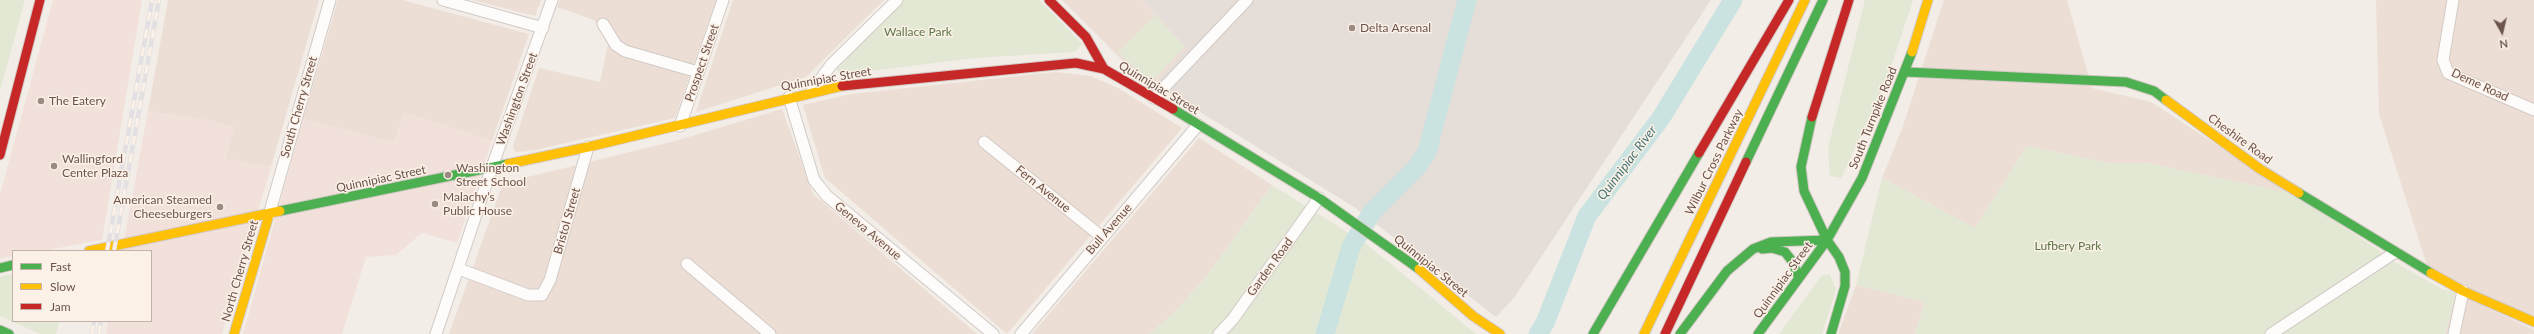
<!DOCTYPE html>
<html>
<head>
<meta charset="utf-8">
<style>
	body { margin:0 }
	#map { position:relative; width:2534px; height:334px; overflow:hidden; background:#f3ede7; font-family:Lato,sans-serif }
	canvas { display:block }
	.legend { position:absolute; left:12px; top:250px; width:140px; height:72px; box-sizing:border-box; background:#fcf1e7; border:1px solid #c2b2a9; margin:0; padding:5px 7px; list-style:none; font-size:12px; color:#6c534c }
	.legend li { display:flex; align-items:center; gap:8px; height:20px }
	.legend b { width:20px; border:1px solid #c2b2a9 }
	.north { position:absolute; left:2482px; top:12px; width:40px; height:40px; -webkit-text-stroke:3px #fcf1e7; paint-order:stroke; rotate:172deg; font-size:11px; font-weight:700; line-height:16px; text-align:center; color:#6c534c }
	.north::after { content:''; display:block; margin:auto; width:14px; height:18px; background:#6c534c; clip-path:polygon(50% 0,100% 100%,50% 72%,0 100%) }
</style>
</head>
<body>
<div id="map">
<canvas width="2534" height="334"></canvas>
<ul class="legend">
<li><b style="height:5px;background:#4caf50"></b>Fast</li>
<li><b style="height:5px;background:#ffc107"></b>Slow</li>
<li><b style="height:5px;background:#c62828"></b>Jam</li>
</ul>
<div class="north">N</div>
</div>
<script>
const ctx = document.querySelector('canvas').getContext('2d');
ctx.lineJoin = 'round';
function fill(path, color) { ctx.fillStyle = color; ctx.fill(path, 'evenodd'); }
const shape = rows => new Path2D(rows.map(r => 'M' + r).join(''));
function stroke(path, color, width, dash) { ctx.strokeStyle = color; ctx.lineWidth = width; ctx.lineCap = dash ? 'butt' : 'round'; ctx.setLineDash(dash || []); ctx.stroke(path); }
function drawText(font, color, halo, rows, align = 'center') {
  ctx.font = font + ' Lato,sans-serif'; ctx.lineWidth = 3; ctx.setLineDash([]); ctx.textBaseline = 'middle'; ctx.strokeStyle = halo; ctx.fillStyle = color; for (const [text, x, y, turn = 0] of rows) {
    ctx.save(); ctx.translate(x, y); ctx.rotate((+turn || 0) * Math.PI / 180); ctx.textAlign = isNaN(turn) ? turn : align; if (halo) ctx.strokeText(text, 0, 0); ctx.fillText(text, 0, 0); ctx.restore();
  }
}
fill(shape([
	[168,0,319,0,271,167,225,159,234,128,212,121,148,111],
	[338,0,402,0,529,34,492,141,404,113,394,143,303,119],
	[472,0,541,0,535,16],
	[560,0,716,0,675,118,535,150,517,152,515,151,513,146,539,68,600,82,608,45,594,20,557,7],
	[733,0,884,0,806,77,696,112],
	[1062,0,1142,0,1187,48,1155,84,1136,74],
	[1944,0,2067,0,2092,88,2151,102,2291,193,2147,163,2108,163,2027,146,1975,228,1882,178,1902,129],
	[2376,0,2534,0,2534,319,2429,272,2379,114],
	[1055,72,1091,76,1118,88,1182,128,1007,334,825,178,803,105,851,94],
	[782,109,813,194,977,334,449,334,503,183,675,141],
	[1199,138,1272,185,1209,273,1176,311,1150,334,1032,334],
	[1856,285,1925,302,1915,334,1838,334],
	[2456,293,2534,330,2534,334,2445,334]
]), '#ecded5');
fill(shape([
	[53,0,142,0,102,240,42,251,13,251,13,256,0,259,0,194],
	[148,111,212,121,234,128,225,158,271,167,222,334,106,334,108,321,151,321,151,251,122,251],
	[404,112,492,141,457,243,422,233,396,255,366,257,342,334,243,334,303,119,394,143]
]), '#f2e1db');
fill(shape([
	[1142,0,1711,0,1514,298,1496,317,1354,207,1155,84,1187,48]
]), '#e5ddd8');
fill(shape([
	[0,0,25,0,0,91],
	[904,0,1039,0,1082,44,1075,52,975,58,839,75,837,69],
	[1865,0,1913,0,1886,82,1841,178,1830,176,1828,148],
	[1155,15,1185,46,1156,78,1149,81,1118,52],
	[2027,146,2108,163,2147,163,2291,193,2377,249,2389,259,2440,288,2456,293,2445,334,1915,334,1925,302,1856,285,1882,178,1975,228],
	[1272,185,1365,243,1476,334,1150,334,1176,311,1209,273],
	[13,274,13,321,59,321,56,334,40,334,0,316,0,277],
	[1830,274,1836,290,1822,334,1779,334,1821,276]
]), '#e2e8d3');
stroke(shape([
	[1325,334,1351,247,1372,212,1416,168,1427,152,1467,0],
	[1538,334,1545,323,1587,216,1661,118,1733,0]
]), '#cae3e1', 19);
const street = shape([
	[443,0,543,28],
	[2453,0,2443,60,2448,73,2534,110],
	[603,24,616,45,625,51,698,72],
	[812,91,831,65,897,0],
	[789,97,814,180,827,196,993,334],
	[1154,98,1247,0],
	[680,126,723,0],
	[984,142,1102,237],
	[269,215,330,0],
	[687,264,770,334],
	[459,269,528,295,542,295,550,280,588,147],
	[436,334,492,167,552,0],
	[1021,334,1198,125],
	[1219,334,1233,319,1319,198],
	[2271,334,2394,253],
	[2454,334,2463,291]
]);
const fast = shape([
	[1906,72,2126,82,2154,91,2166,100],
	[1173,109,1319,198,1419,269],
	[1746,162,1823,0],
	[2299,193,2431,273],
	[280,211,508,164],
	[1827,240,1839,257,1845,272,1845,286,1831,334],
	[1762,249,1772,248,1785,252,1792,261,1799,278],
	[0,268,13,265],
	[0,330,9,334],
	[1593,334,1699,153],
	[1680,334,1727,271,1753,249,1771,242,1827,240,1804,191,1801,167,1812,117],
	[1758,334,1827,240,1862,178,1912,52]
]);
const slow = shape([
	[1912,52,1928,0],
	[2166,100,2260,169,2299,193],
	[508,164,588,147,842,86],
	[89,251,280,211],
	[1419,269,1473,316,1500,334],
	[2431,273,2463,291,2534,322],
	[234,334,269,215],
	[1644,334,1805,0]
]);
const jam = shape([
	[1049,0,1086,37,1104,69],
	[842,86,1076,63,1104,69,1173,109],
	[1812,117,1849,0],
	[1699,153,1789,0],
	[0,155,40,0],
	[1665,334,1746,162]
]);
stroke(street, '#d2cac6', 13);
stroke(fast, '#d2c8c4', 11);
stroke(slow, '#d2c8c4', 11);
stroke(jam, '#d2c8c4', 11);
stroke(street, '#fdfcfb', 11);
stroke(fast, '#4caf50', 9);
stroke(slow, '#ffc107', 9);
stroke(jam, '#c62828', 9);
const rail = shape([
	[107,251,152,0],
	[114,251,159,0],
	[92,334,94,321],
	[99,334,101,321]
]);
stroke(rail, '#e2e0e2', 4.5);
stroke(rail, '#fcf1e7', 3, [9]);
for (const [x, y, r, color] of [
	[1352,28,4,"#9b8982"],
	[41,101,4,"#9b8982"],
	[54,166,4,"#9b8982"],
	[448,175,4,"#9b8982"],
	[435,204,4,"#9b8982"],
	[220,207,4,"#9b8982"]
]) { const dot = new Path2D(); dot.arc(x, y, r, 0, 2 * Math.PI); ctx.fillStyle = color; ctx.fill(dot); stroke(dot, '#fcf1e7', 1.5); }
drawText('12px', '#6c534c', '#fcf1e7', [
	["Delta Arsenal",1360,28],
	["The Eatery",49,101],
	["Wallingford",62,159],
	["Center Plaza",62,173],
	["Washington",456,168],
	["Street School",456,182],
	["Malachy’s",443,197],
	["Public House",443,211],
	["American Steamed",212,200,"right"],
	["Cheeseburgers",212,214,"right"]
], 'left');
drawText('12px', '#5d7649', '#fcf1e7', [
	["Wallace Park",918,32],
	["Lufbery Park",2068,246]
]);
drawText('12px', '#6c534c', '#fcf1e7', [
	["Prospect Street",702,63,-71],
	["Quinnipiac Street",826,79,-10],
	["Deme Road",2480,85,25],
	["Quinnipiac Street",1159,88,31],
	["Washington Street",517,99,-70],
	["South Cherry Street",299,107,-74],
	["South Turnpike Road",1873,118,-68],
	["Cheshire Road",2240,139,36],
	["Wilbur Cross Parkway",1714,162,-64],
	["Quinnipiac Street",381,179,-12],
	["Fern Avenue",1043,189,39],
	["Bristol Street",567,221,-74],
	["Bull Avenue",1109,229,-49],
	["Geneva Avenue",868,231,40],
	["Quinnipiac Street",1431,266,39],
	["Garden Road",1270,267,-54],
	["North Cherry Street",240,271,-74],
	["Quinnipiac Street",1783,280,-54]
]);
drawText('italic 13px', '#467677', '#fcf1e7', [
	["Quinnipiac River",1627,163,-53]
]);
</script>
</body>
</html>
